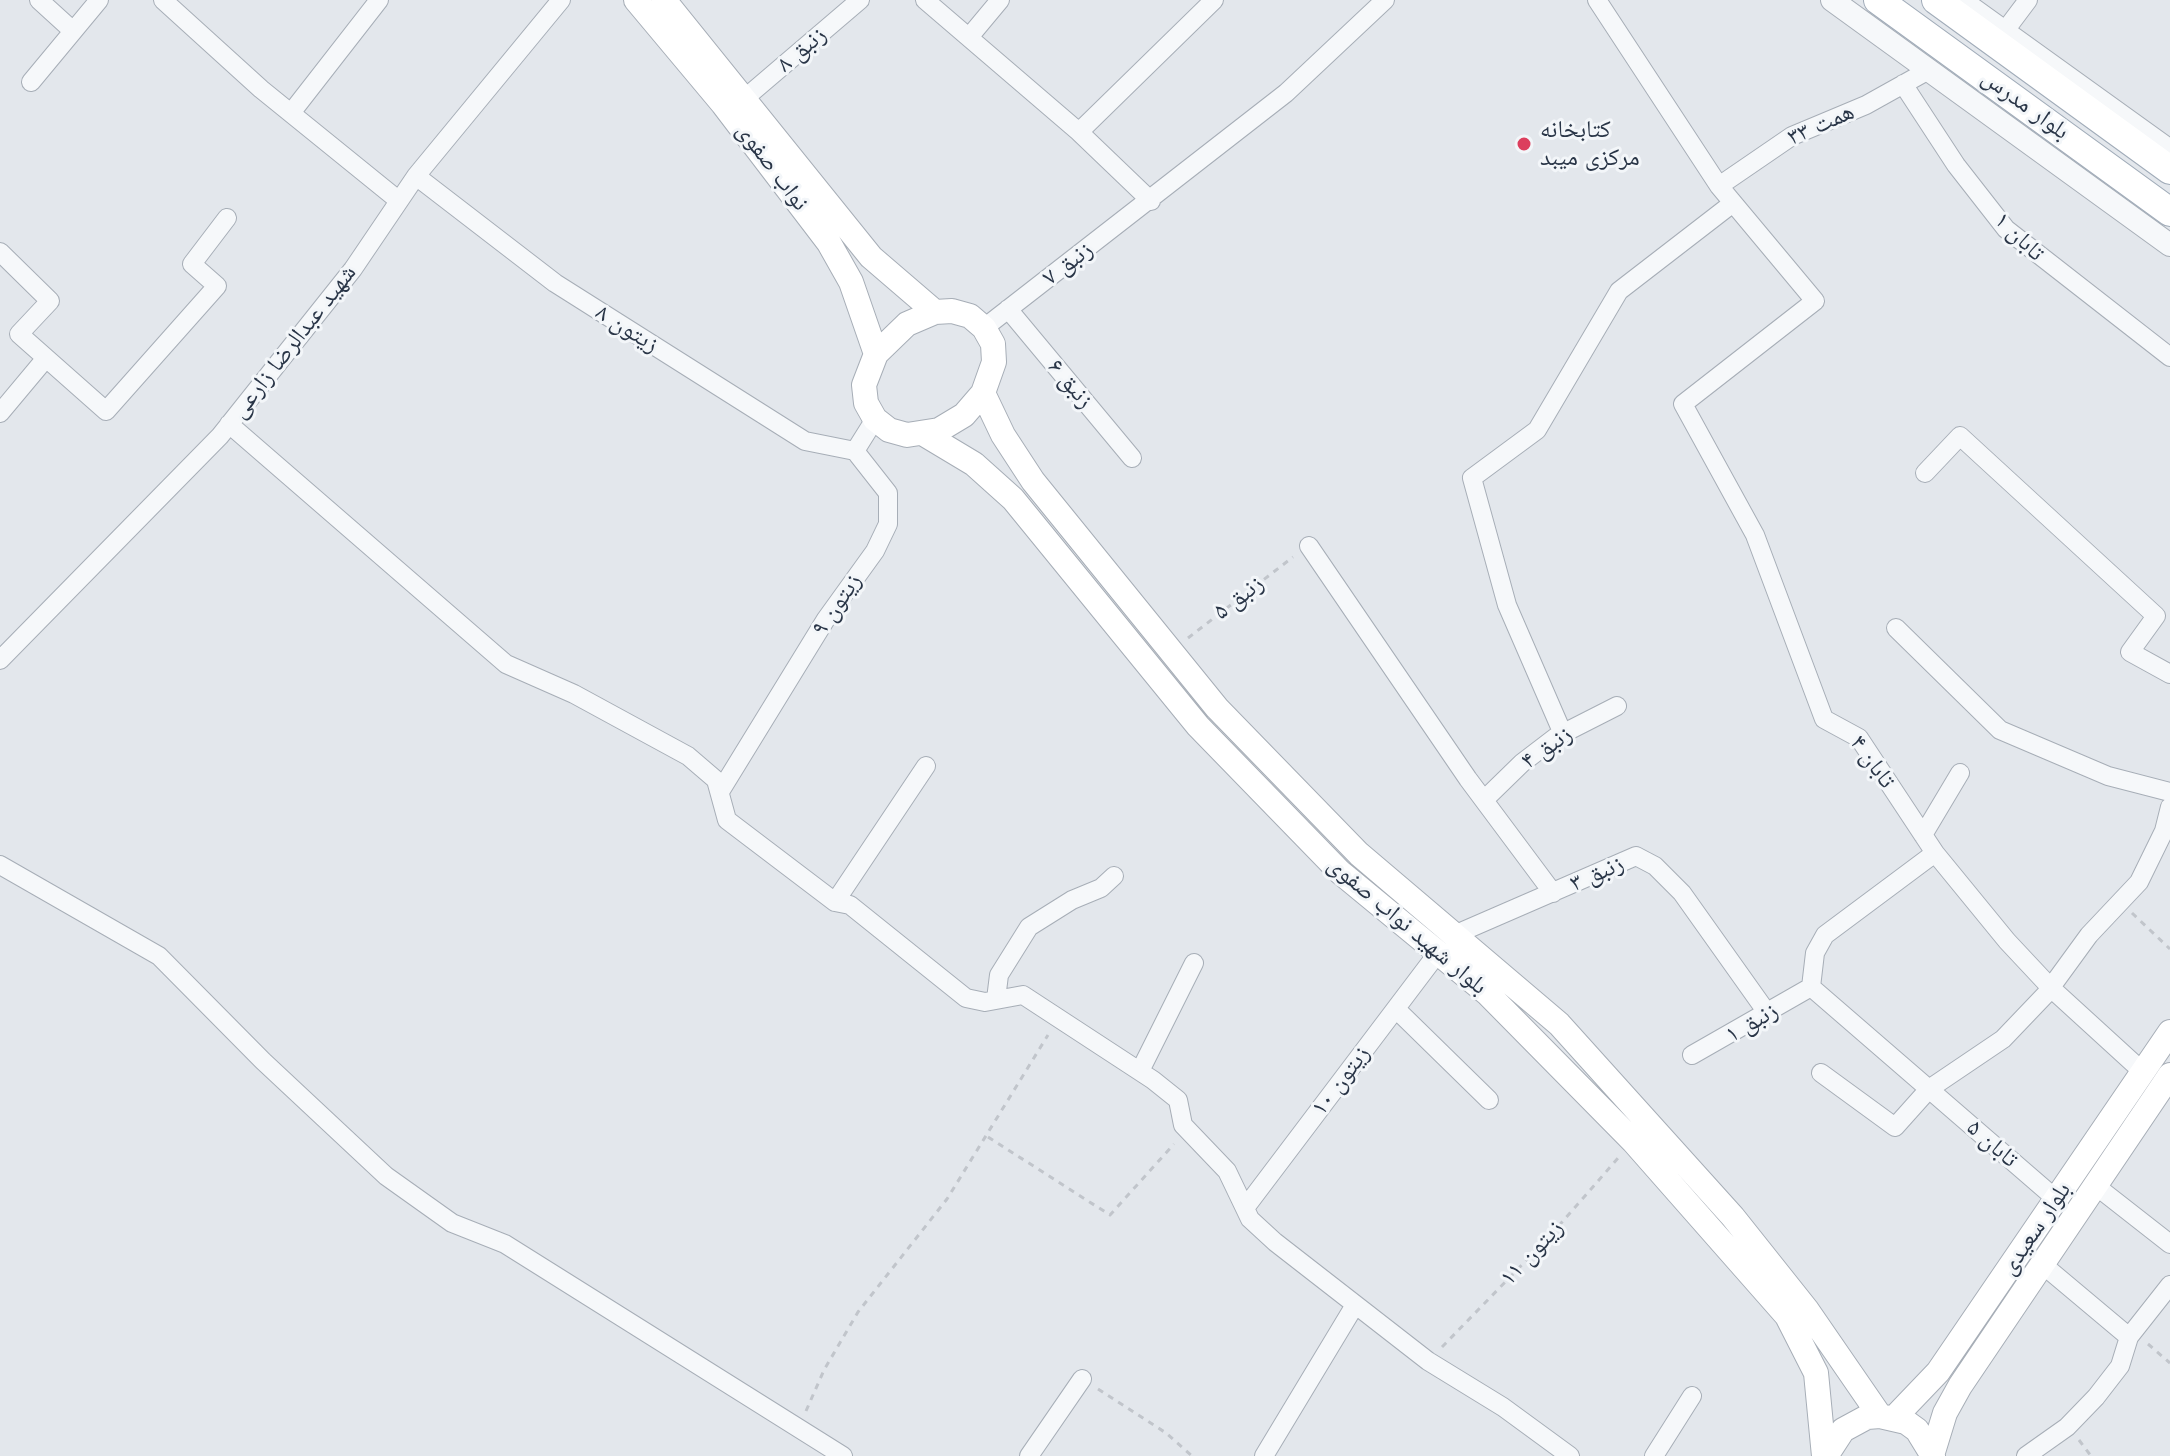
<!DOCTYPE html>
<html>
<head>
<meta charset="utf-8">
<style>
	body { margin:0 }
	canvas { display:block; background:#e3e7ec }
</style>
</head>
<body>
<canvas width="2170" height="1456"></canvas>
<script>
const ctx = document.querySelector('canvas').getContext('2d');
ctx.lineJoin = 'round';
const shape = rows => new Path2D(rows.map(r => 'M' + r).join(''));
function stroke(path, color, width, dash) { ctx.strokeStyle = color; ctx.lineWidth = width; ctx.lineCap = dash ? 'butt' : 'round'; ctx.setLineDash(dash || []); ctx.stroke(path); }
function drawText(font, color, halo, rows, align = 'center') {
  ctx.font = font + ' Arial,"Noto Naskh Arabic",sans-serif'; ctx.lineWidth = 6; ctx.setLineDash([]); ctx.textBaseline = 'middle'; ctx.strokeStyle = halo; ctx.fillStyle = color; for (const [text, x, y, turn = 0] of rows) {
    ctx.save(); ctx.translate(x, y); ctx.rotate((+turn || 0) * Math.PI / 180); ctx.textAlign = isNaN(turn) ? turn : align; if (halo) ctx.strokeText(text, 0, 0); ctx.fillText(text, 0, 0); ctx.restore();
  }
}
const minor = shape([
	[39,0,73,31],
	[163,0,261,89,398,200],
	[925,0,1079,132,1151,201],
	[1597,0,1719,186,1815,301,1683,404,1755,535,1824,719,1859,738,1935,853,2007,941,2051,988,2143,1072],
	[2004,32,2028,0],
	[970,36,1000,0],
	[31,82,99,0],
	[1903,84,1956,165,2006,229,2170,357],
	[744,99,860,0],
	[291,113,379,0],
	[1079,132,1214,0],
	[416,176,555,283,805,441,855,451],
	[1719,186,1792,136,1866,105,1927,71],
	[0,252,50,301,19,334,106,411,217,286,192,264,227,218],
	[1008,309,1132,458],
	[984,328,1286,93,1385,0],
	[0,413,46,358],
	[229,424,506,664,574,694,688,756,716,780,727,820,835,902,850,905,966,998,985,1002,1023,995,1153,1080,1178,1100,1183,1125,1227,1171,1250,1219,1275,1242,1428,1361,1503,1407,1570,1456],
	[1925,473,1960,436,2156,616,2130,652,2170,674],
	[1309,546,1468,779,1553,893],
	[1896,628,2000,730,2108,776,2170,792],
	[0,660,220,436,353,269,416,176,561,0],
	[1563,734,1507,605,1472,478,1537,430,1619,291,1733,203],
	[721,790,826,619,875,551,888,524,888,493,855,451,875,419],
	[1484,800,1522,763,1556,737,1617,706],
	[1923,835,1960,773],
	[0,865,159,956,263,1061,386,1176,452,1223,505,1244,843,1456],
	[835,902,926,766],
	[1454,935,1636,856,1655,866,1682,893,1768,1014],
	[1811,987,2056,1199],
	[1811,987,1815,953,1825,935,1935,853],
	[996,999,999,975,1029,927,1072,900,1101,888,1114,876],
	[1396,1009,1489,1100],
	[1692,1055,1811,987],
	[1140,1071,1194,963],
	[1821,1073,1895,1127,1929,1089,2003,1039,2046,994,2089,935,2139,882,2164,831,2170,807],
	[2096,1186,2170,1244],
	[1245,1208,1437,954],
	[2042,1264,2129,1337],
	[1029,1456,1082,1379],
	[1264,1456,1355,1305],
	[1654,1456,1692,1396],
	[2026,1456,2067,1427,2096,1397,2120,1366,2129,1337,2170,1285]
]);
const tertiary = shape([
	[1832,0,2170,245],
	[1960,0,2170,151]
]);
const secondary = shape([
	[636,0,723,104,829,243,851,282,876,354],
	[664,0,871,257,935,312],
	[952,311,970,316,984,328,993,344,994,362,983,393,964,415,939,430,907,435,889,430,875,419,866,403,864,385,876,354,907,324,935,312,952,311],
	[983,393,1003,435,1033,481,1217,708,1359,854,1559,1024,1733,1217,1807,1310,1880,1416],
	[924,434,974,464,1013,499,1198,726,1340,872,1488,994,1633,1141,1787,1316,1816,1373,1824,1456],
	[1894,1418,1938,1372,2170,1032],
	[1933,1452,1945,1413,1960,1386,2170,1075],
	[1826,1456,1843,1430,1867,1417,1880,1416,1906,1422,1917,1430,1933,1456]
]);
const primary = shape([
	[1878,0,2170,212],
	[1936,0,2170,170]
]);
stroke(minor, '#a7aeb7', 20);
stroke(tertiary, '#a7aeb7', 24);
stroke(secondary, '#a7aeb7', 26);
stroke(primary, '#a1acb9', 30);
stroke(shape([
	[1188,638,1293,557],
	[2132,913,2170,949],
	[988,1137,1110,1215,1174,1144],
	[2148,1344,2170,1363],
	[1442,1347,1549,1237,1619,1157],
	[1098,1389,1166,1433,1192,1456],
	[806,1411,824,1370,858,1312,947,1199,1048,1035],
	[2079,1440,2091,1456]
]), '#c1c5cb', 3, [6, 6]);
stroke(minor, '#f6f8fa', 18);
stroke(tertiary, '#f6f8fa', 22);
stroke(secondary, '#fff', 24);
stroke(primary, '#fff', 28);
for (const [x, y, r, color] of [
	[1524,144,8,"#dc3e5d"]
]) { const dot = new Path2D(); dot.arc(x, y, r, 0, 2 * Math.PI); ctx.fillStyle = color; ctx.fill(dot); stroke(dot, '#f3f6f9', 3); }
drawText('24px', '#293547', '#f3f6f9', [
	["زنبق ۸",802,50,-40],
	["بلوار مدرس",2025,105,36],
	["همت ۳۳",1821,125,-24],
	["نواب صفوی",772,167,53],
	["تابان ۱",2019,237,44],
	["زنبق ۷",1068,264,-37],
	["زیتون ۸",627,329,32],
	["شهید عبدالرضا زارعی",294,342,-52],
	["زنبق ۶",1070,384,50],
	["زنبق ۵",1239,598,-38],
	["زیتون ۹",837,605,-56],
	["زنبق ۴",1547,748,-35],
	["تابان ۴",1872,762,54],
	["زنبق ۳",1597,874,-24],
	["بلوار شهید نواب صفوی",1407,926,40],
	["زنبق ۱",1752,1023,-30],
	["زیتون ۱۰",1341,1081,-53],
	["تابان ۵",1992,1144,41],
	["بلوار سعیدی",2036,1229,-56],
	["زیتون ۱۱",1532,1253,-47]
]);
drawText('24px', '#293547', '#f3f6f9', [
	["کتابخانه",1540,130],
	["مرکزی میبد",1540,158]
], 'left');
</script>
</body>
</html>
